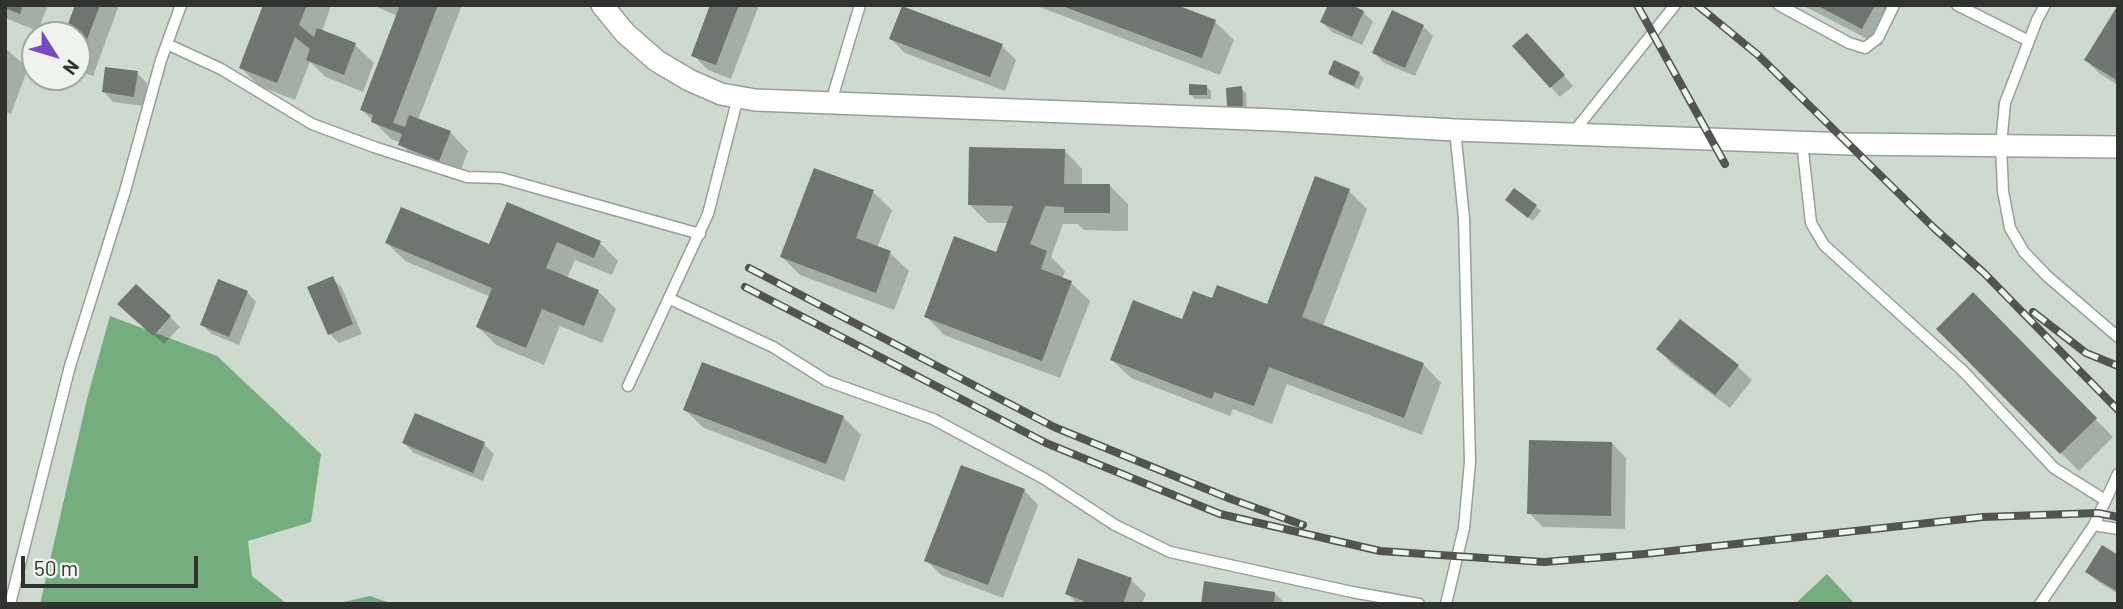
<!DOCTYPE html>
<html>
<head>
<meta charset="utf-8">
<style>
	body { margin:0 }
	#map { position:relative; width:2123px; height:609px; overflow:hidden; background:#e0e6e1; font-family:Barlow,sans-serif }
	canvas { display:block }
	.frame { position:absolute; inset:0; border:7px solid #303230; pointer-events:none }
	.north { position:absolute; left:21px; top:21px; width:70px; height:70px; box-sizing:border-box; background:#eef3ee; border:2px solid #a2a6a2; border-radius:50%; rotate:127deg; font-size:19px; font-weight:700; line-height:28px; text-align:center; color:#303230 }
	.north::after { content:''; display:block; margin:auto; width:24px; height:32px; background:#7a48c0; clip-path:polygon(50% 0,100% 100%,50% 72%,0 100%) }
	.scale { position:absolute; left:21px; top:556px; width:177px; height:32px; box-sizing:border-box; border:4px solid #303230; border-top:0; padding-left:9px; font-size:21px; line-height:24px; white-space:nowrap; color:#303230; -webkit-text-stroke:5px #eef3ee; paint-order:stroke }
</style>
</head>
<body>
<div id="map">
<canvas width="2123" height="609"></canvas>
<div class="frame"></div>
<div class="north">N</div>
<div class="scale">50 m</div>
</div>
<script>
const ctx = document.querySelector('canvas').getContext('2d');
ctx.lineJoin = 'round';
function fill(path, color) { ctx.fillStyle = color; ctx.fill(path, 'evenodd'); }
const shape = rows => new Path2D(rows.map(r => 'M' + r).join(''));
function stroke(path, color, width, dash) { ctx.strokeStyle = color; ctx.lineWidth = width; ctx.lineCap = dash ? 'butt' : 'round'; ctx.setLineDash(dash || []); ctx.stroke(path); }
fill(shape([
	[5,5,2118,5,2118,604,5,604],
	[35,35,77,35,77,77,35,77]
]), '#cedad0');
fill(shape([
	[110,316,217,356,321,454,311,522,248,541,252,576,287,604,40,604,88,395],
	[1827,574,1855,604,1790,604,1797,602],
	[370,596,393,604,335,604]
]), '#74ae7e');
fill(shape([
	[5,5,48,5,38,31,5,18],
	[77,5,119,5,93,76,77,70,77,35,66,35],
	[265,5,331,5,322,32,355,45,374,63,363,92,326,77,310,62,295,100,259,86,241,68],
	[372,5,462,5,418,120,450,132,468,151,458,178,418,163,401,143,391,139,362,110,398,16],
	[712,5,759,5,731,79,708,70,693,55],
	[1034,5,1172,5,1215,22,1234,40,1220,75],
	[1802,5,1895,5,1899,10,1881,46],
	[2118,8,2118,85,2100,74,2086,60],
	[1363,12,1373,22,1362,45,1332,32,1322,22],
	[1423,26,1433,36,1415,76,1384,63,1374,53],
	[891,39,1002,46,1016,60,1005,91,905,53],
	[1537,45,1573,86,1560,97,1551,87],
	[5,48,28,68,11,114,5,112],
	[1335,63,1359,74,1364,78,1359,89,1334,78,1330,73],
	[137,73,147,83,144,106,113,102,104,92],
	[1206,86,1211,91,1211,99,1195,99,1190,94],
	[1241,88,1246,93,1247,110,1233,111,1229,106],
	[1064,150,1082,169,1082,186,1110,186,1128,204,1128,231,1084,230,1078,224,1063,224,1051,257,1065,271,1062,279,1071,283,1090,301,1060,378,944,335,926,316,997,254,1009,223,988,223,970,205],
	[815,170,873,192,892,210,877,248,890,253,909,271,894,310,800,275,782,257],
	[1515,190,1541,211,1533,221,1511,204],
	[1349,191,1367,209,1323,326,1423,364,1441,383,1422,435,1287,384,1272,424,1233,409,1230,416,1131,378,1112,360,1183,321,1213,301,1268,306],
	[508,204,600,243,618,261,612,275,575,260,567,278,598,291,616,309,602,343,560,326,544,365,496,345,478,327,491,297,405,261,387,243,490,246],
	[332,278,342,288,362,334,339,343,330,334],
	[247,292,256,302,239,345,212,334,202,325],
	[1973,295,2113,437,2079,471,1938,329],
	[130,313,170,317,180,327,164,344],
	[1658,349,1737,366,1752,380,1730,408,1672,364],
	[685,410,843,417,861,435,844,481,704,428],
	[404,443,484,444,494,454,483,481,414,453],
	[1612,443,1626,458,1625,529,1543,527,1529,513],
	[1024,490,1038,505,1003,598,941,575,926,560],
	[2118,557,2118,594,2097,581,2088,572],
	[1079,560,1131,580,1146,594,1142,604,1077,604,1067,593],
	[1275,593,1285,604,1203,604]
]), '#0003');
fill(shape([
	[5,5,23,5,20,14,5,8],
	[75,5,100,5,77,66,77,35,64,35],
	[263,5,307,5,299,25,314,37,317,28,356,43,344,75,306,60,310,49,295,37,277,83,239,68],
	[400,5,438,5,393,123,405,127,409,115,451,131,439,161,398,145,402,134,371,122,373,115,360,110],
	[710,5,739,5,716,65,691,56],
	[1177,5,1216,20,1202,58,1062,6],
	[1328,5,1352,5,1364,11,1352,37,1320,22],
	[1816,5,1875,5,1862,29],
	[2118,5,2118,81,2084,60],
	[902,6,1003,44,990,77,889,39],
	[1392,10,1424,25,1405,68,1372,53],
	[1527,33,1565,75,1550,88,1512,46],
	[1334,60,1360,72,1354,86,1328,74],
	[105,67,138,71,134,97,102,92],
	[1189,84,1207,85,1207,95,1189,95],
	[1242,86,1243,106,1227,107,1226,88],
	[969,147,1065,149,1064,184,1110,184,1110,213,1064,213,1064,207,1045,206,1030,244,1047,251,1041,269,1072,281,1042,361,924,317,954,236,996,252,1013,206,968,205],
	[814,168,874,190,856,238,891,251,876,293,780,257],
	[1315,176,1350,189,1302,317,1424,363,1404,418,1269,367,1254,406,1214,392,1212,399,1110,360,1133,300,1182,319,1193,291,1212,298,1217,285,1267,304],
	[1514,188,1537,205,1528,218,1505,200],
	[507,202,601,241,594,258,557,242,546,268,599,290,584,326,542,309,526,348,476,327,492,288,385,243,401,207,489,244],
	[333,276,353,324,328,335,307,287],
	[218,279,248,291,229,337,200,325],
	[136,284,171,316,153,336,117,304],
	[1973,292,2097,418,2060,454,1936,329],
	[1680,319,1739,365,1715,395,1656,349],
	[702,362,844,416,826,464,683,410],
	[415,413,485,442,473,473,402,443],
	[1529,440,1612,442,1611,516,1527,514],
	[961,465,1025,489,988,585,924,561],
	[2102,545,2118,555,2118,592,2085,572],
	[1078,558,1132,578,1123,604,1082,604,1084,601,1065,594],
	[1204,581,1275,592,1274,604,1201,604]
]), '#717571');
const lane = shape([
	[1779,5,1849,43,1865,48,1878,38,1894,5],
	[1957,5,2029,41],
	[2045,5,2037,20,2005,103,2001,145,2003,191,2010,228,2024,252,2047,276,2118,337],
	[167,44,221,69,312,124,374,147,467,177,501,178,700,234],
	[831,102,860,5],
	[1572,134,1675,5],
	[1802,142,1811,223,1824,245,1963,371,2054,468,2105,500],
	[670,299,773,347,827,381,933,419,1043,478,1115,525,1170,552,1352,592,1419,604],
	[628,386,708,214,738,97],
	[2094,525,2118,529],
	[10,604,70,366,125,191,161,60,181,5],
	[1446,604,1464,528,1470,462,1464,218,1455,130],
	[2040,604,2094,525,2118,474]
]);
const street = shape([
	[602,5,625,33,657,61,689,80,721,94,755,100,1276,120,1455,130,1849,144,2118,147]
]);
stroke(lane, '#999e99', 13);
stroke(street, '#999e99', 24);
stroke(lane, '#fff', 10);
stroke(street, '#fff', 21);
const rail = shape([
	[1637,5,1725,164],
	[1697,5,1758,55,1934,228,1984,273,2118,410],
	[749,268,1054,427,1231,499,1303,525],
	[745,287,1046,443,1220,514,1380,551,1544,562,1644,554,1983,517,2098,513,2118,517],
	[2033,312,2086,353,2118,366]
]);
stroke(rail, '#515451', 8);
stroke(rail, '#eef3ee', 5, [16]);
</script>
</body>
</html>
